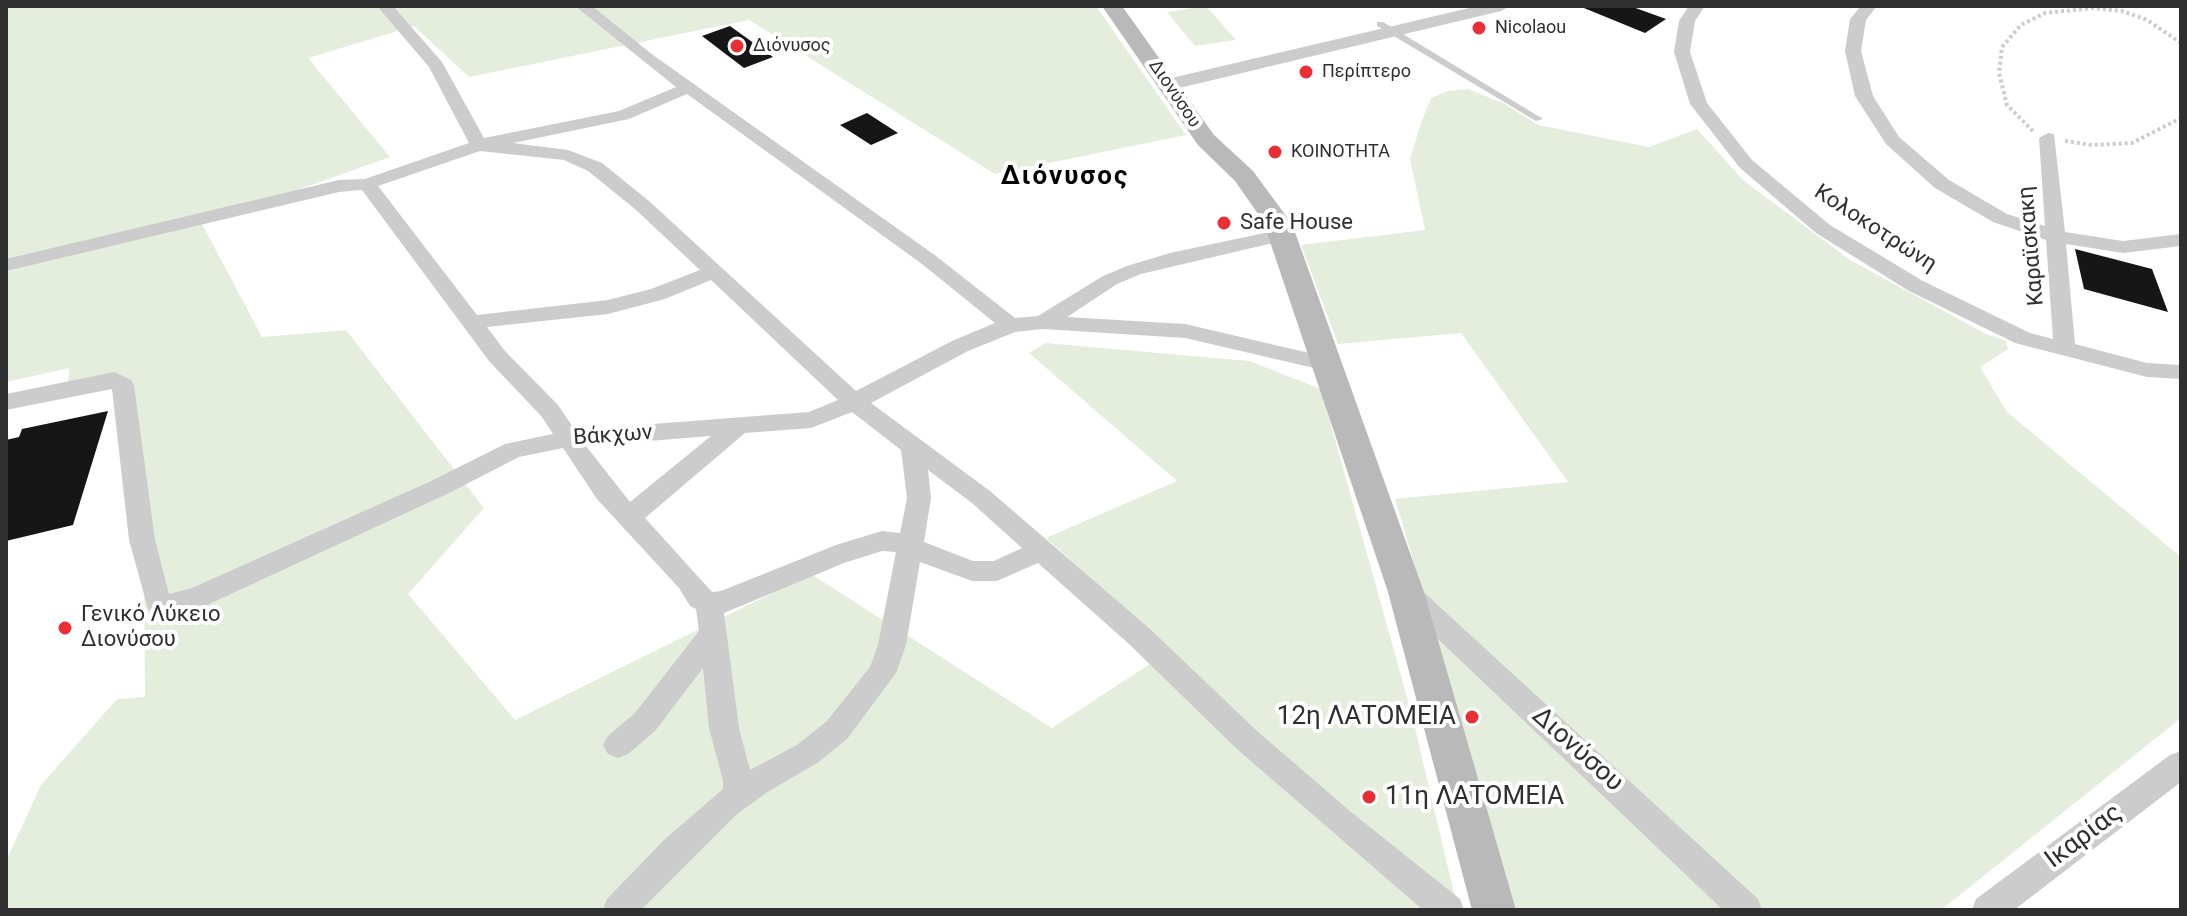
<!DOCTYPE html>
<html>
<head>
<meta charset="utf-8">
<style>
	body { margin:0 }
	#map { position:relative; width:2187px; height:916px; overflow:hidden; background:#fff; font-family:Roboto,sans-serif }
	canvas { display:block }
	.frame { position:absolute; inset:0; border:8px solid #2f2f2f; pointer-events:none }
</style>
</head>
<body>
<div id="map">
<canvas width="2187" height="916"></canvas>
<div class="frame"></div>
</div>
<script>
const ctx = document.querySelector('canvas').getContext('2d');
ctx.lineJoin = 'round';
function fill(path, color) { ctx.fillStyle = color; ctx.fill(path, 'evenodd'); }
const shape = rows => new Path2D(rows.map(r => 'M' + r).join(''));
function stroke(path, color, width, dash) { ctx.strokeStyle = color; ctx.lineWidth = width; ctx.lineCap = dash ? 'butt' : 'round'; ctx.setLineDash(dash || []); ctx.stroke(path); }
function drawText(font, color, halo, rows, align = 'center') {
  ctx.font = font + ' Roboto,sans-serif'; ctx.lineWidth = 8; ctx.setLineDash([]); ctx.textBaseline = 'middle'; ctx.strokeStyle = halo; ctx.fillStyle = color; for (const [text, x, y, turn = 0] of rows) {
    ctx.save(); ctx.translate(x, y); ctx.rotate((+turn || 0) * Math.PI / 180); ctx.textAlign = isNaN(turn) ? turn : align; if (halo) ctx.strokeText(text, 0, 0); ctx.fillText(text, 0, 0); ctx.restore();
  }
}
fill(shape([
	[6,6,1096,6,1186,135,995,174,749,20,469,77,414,26,308,58,390,157,202,224,262,337,346,330,484,508,408,594,515,720,811,574,1052,728,1150,664,1169,648,1046,538,1177,481,1029,353,1046,343,1249,361,1321,389,1412,715,1458,910,6,910,6,861,41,785,117,699,145,697,144,580,116,385,68,395,69,368,6,382],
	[1206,6,1236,40,1195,46,1167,12],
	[1468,89,1505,104,1538,125,1649,147,1697,129,1743,180,1850,260,1986,334,2006,341,2008,349,1980,367,2007,412,2181,557,2181,718,1941,910,1516,910,1395,499,1568,482,1461,333,1338,344,1301,245,1425,230,1410,159,1421,123,1431,98,1447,91]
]), '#e5eddd');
fill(shape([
	[1579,6,1630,6,1666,19,1645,33],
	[730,26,773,57,744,68,702,36],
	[867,113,898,133,871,145,840,125],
	[2075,249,2152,269,2168,312,2084,289],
	[108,411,73,525,6,541,6,440,19,437,22,429]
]), '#161616');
stroke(shape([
	[2033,131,2007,105,1999,73,2002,47,2021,25,2045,13,2093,8,2122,11,2147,20,2181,43],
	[2065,141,2092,145,2132,143,2181,118]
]), '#ccc', 4, [3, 3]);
fill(shape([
	[1377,22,1383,22,1543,119,1536,121,1377,26,1377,22]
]), '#ccc');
fill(shape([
	[377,6,393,6,442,62,484,138,619,111,676,87,575,6,592,6,653,55,936,256,1015,318,1038,316,1103,276,1127,266,1170,253,1283,229,1290,231,1293,235,1290,239,1141,274,1117,284,1067,317,1185,324,1335,359,1338,364,1335,369,1327,371,1185,338,1043,329,1015,332,968,351,871,403,990,491,1150,629,1257,731,1351,812,1460,899,1464,910,1423,910,1237,749,1130,645,1038,563,997,581,972,581,920,562,906,645,896,673,847,739,817,763,766,793,737,814,641,910,603,910,607,899,664,840,723,789,723,780,709,728,703,668,655,731,628,754,618,758,608,754,603,745,608,736,635,713,699,631,696,609,690,606,679,588,597,499,563,448,519,457,447,494,207,605,168,616,148,609,129,540,112,389,6,410,6,394,114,372,131,380,134,385,155,540,169,594,192,588,429,482,505,444,553,434,542,417,489,361,362,190,339,192,6,271,6,259,339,180,365,179,469,143,429,67,377,6],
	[687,94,922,264,995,323,952,341,856,391,649,201,602,163,568,150,513,143,629,119,687,94],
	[480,151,564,160,588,171,635,209,700,270,651,289,608,300,477,315,378,186,480,151],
	[711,280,838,400,809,412,575,430,558,405,505,351,487,327,608,314,665,299,711,280],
	[852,412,901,450,907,498,900,533,882,531,836,545,721,591,712,592,645,518,745,433,811,428,852,412],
	[711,436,630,502,586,446,711,436],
	[928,470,972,503,1022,548,994,561,973,561,924,542,931,498,928,470],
	[882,551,896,552,878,645,870,667,827,721,797,745,750,770,739,728,724,613,844,563,882,551],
	[1689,6,1705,6,1695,21,1690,52,1707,103,1752,160,1830,225,1923,281,2030,333,2053,339,2046,240,1993,222,1935,188,1886,144,1855,96,1845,51,1850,19,1861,6,1877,6,1866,20,1861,51,1873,96,1899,137,1949,180,2007,214,2045,226,2039,138,2048,133,2054,134,2065,232,2123,241,2181,234,2181,246,2123,253,2066,244,2075,344,2147,363,2181,365,2181,379,2147,377,2015,343,1909,291,1816,233,1740,168,1690,104,1674,52,1679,21,1689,6],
	[1408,583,1417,586,1758,899,1762,910,1723,910,1399,602,1395,594,1399,586,1408,583],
	[2181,751,2181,782,2014,910,1972,910,1976,899,2170,755,2181,751]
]), '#ccc');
fill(shape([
	[1478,6,1510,6,1501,11,1167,91,1157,85,1167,79,1478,6]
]), '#ccc');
fill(shape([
	[1102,6,1122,6,1214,135,1253,171,1289,220,1296,235,1424,592,1516,910,1472,910,1388,592,1263,221,1235,181,1198,145,1102,6]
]), '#b9b9b9');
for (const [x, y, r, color] of [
	[1479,28,8,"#e92f34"],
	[737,46,8,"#e92f34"],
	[1306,72,8,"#e92f34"],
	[1275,152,8,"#e92f34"],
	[1224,223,8,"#e92f34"],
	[65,628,8,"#e92f34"],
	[1472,717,8,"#e92f34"],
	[1369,797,8,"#e92f34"]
]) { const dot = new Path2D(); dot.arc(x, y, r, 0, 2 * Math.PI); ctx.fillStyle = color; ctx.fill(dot); stroke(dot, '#fff', 3); }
drawText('18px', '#2f2f2f', '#fff', [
	["Nicolaou",1495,28],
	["Διόνυσος",753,46],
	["Περίπτερο",1322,72],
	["ΚΟΙΝΟΤΗΤΑ",1291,152]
], 'left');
drawText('18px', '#2f2f2f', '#fff', [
	["Διονύσου",1174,94,56]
]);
drawText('22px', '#2f2f2f', '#fff', [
	["Safe House",1240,223],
	["Γενικό Λύκειο",81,615],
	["Διονύσου",81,640]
], 'left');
drawText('22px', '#2f2f2f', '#fff', [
	["Κολοκοτρώνη",1875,229,33],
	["Καραϊσκακη",2032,246,-95],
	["Βάκχων",613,436,-4]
]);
ctx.letterSpacing = '2px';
drawText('bold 26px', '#000', '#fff', [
	["Διόνυσος",1065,177]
]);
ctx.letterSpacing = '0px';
drawText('26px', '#2f2f2f', '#fff', [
	["12η ΛΑΤΟΜΕΙΑ",1456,717],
	["11η ΛΑΤΟΜΕΙΑ",1385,797,"left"]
], 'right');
drawText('26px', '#2f2f2f', '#fff', [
	["Διονύσου",1577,750,42],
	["Ικαρίας",2084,837,-37]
]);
</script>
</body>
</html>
